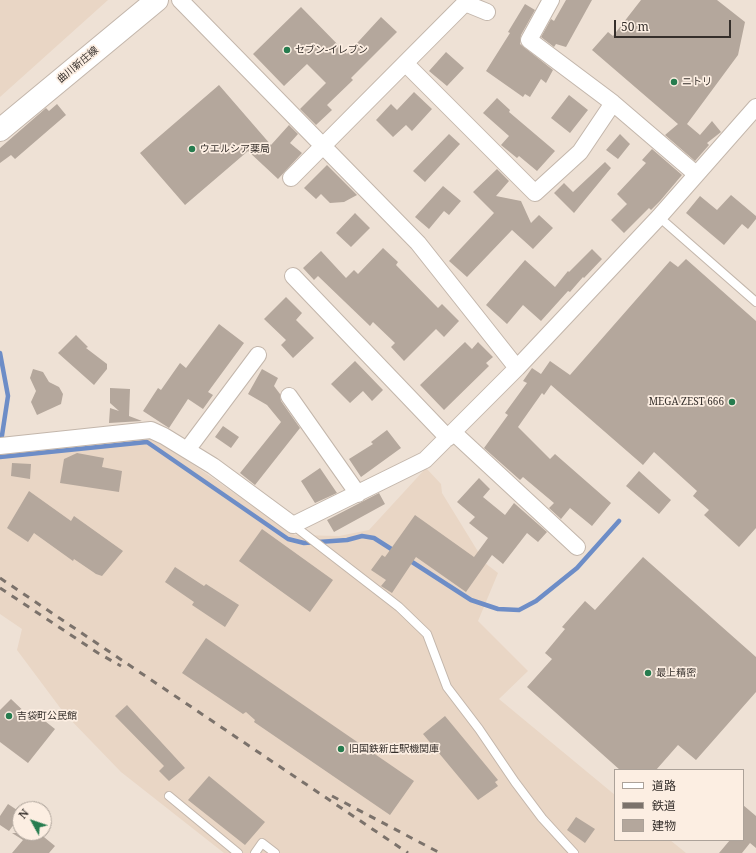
<!DOCTYPE html>
<html>
<head>
<meta charset="utf-8">
<style>
	body { margin:0 }
	#map { position:relative; width:756px; height:853px; overflow:hidden; background:#eee1d5; font-family:"Noto Serif","Noto Sans JP",serif }
	canvas { display:block }
	.legend { position:absolute; left:614px; top:769px; width:130px; height:72px; box-sizing:border-box; background:#fceee2; border:1px solid #aca299; margin:0; padding:5px 7px; list-style:none; font-size:12px; color:#352f2b }
	.legend li { display:flex; align-items:center; gap:8px; height:20px }
	.legend b { width:20px; border:1px solid #aca299 }
	.north { position:absolute; left:12px; top:801px; width:40px; height:40px; box-sizing:border-box; background:#fceee2; border:1px solid #aca299; border-radius:50%; rotate:310deg; font-size:11px; font-weight:700; line-height:16px; text-align:center; color:#352f2b }
	.north::after { content:''; display:block; margin:auto; width:14px; height:18px; background:#267c4f; clip-path:polygon(50% 0,100% 100%,50% 72%,0 100%) }
	.scale { position:absolute; left:614px; top:20px; width:117px; height:18px; box-sizing:border-box; border:2px solid #352f2b; border-top:0; padding-left:5px; font-size:12px; line-height:14px; white-space:nowrap; color:#352f2b; -webkit-text-stroke:3px #fceee2; paint-order:stroke }
</style>
</head>
<body>
<div id="map">
<canvas width="756" height="853"></canvas>
<ul class="legend">
<li><b style="height:5px;background:#fff"></b>道路</li>
<li><b style="height:5px;background:#7b726b"></b>鉄道</li>
<li><b style="height:11px;background:#b4a79c"></b>建物</li>
</ul>
<div class="north">N</div>
<div class="scale">50 m</div>
</div>
<script>
const ctx = document.querySelector('canvas').getContext('2d');
ctx.lineJoin = 'round';
function fill(path, color) { ctx.fillStyle = color; ctx.fill(path, 'evenodd'); }
const shape = rows => new Path2D(rows.map(r => 'M' + r).join(''));
function stroke(path, color, width, dash) { ctx.strokeStyle = color; ctx.lineWidth = width; ctx.lineCap = dash ? 'butt' : 'round'; ctx.setLineDash(dash || []); ctx.stroke(path); }
function drawText(font, color, halo, rows, align = 'center') {
  ctx.font = font + ' "Noto Serif","Noto Sans JP",serif'; ctx.lineWidth = 3.5; ctx.setLineDash([]); ctx.textBaseline = 'middle'; ctx.strokeStyle = halo; ctx.fillStyle = color; for (const [text, x, y, turn = 0] of rows) {
    ctx.save(); ctx.translate(x, y); ctx.rotate((+turn || 0) * Math.PI / 180); ctx.textAlign = isNaN(turn) ? turn : align; if (halo) ctx.strokeText(text, 0, 0); ctx.fillText(text, 0, 0); ctx.restore();
  }
}
fill(shape([
	[0,0,108,0,0,97],
	[143,437,159,441,295,535,339,536,369,530,426,468,441,484,442,493,485,563,498,573,478,621,528,671,499,699,615,795,615,840,670,840,686,853,224,853,121,772,64,713,17,650,22,629,0,614,0,453]
]), '#e9d6c5');
stroke(shape([
	[0,353,8,396,1,442],
	[0,457,147,442,288,539,304,543,347,540,362,536,374,538,396,552],
	[409,560,471,600,498,609,519,610,536,601,577,568,619,521]
]), '#6d8dc7', 4.5);
fill(shape([
	[566,0,592,0,566,47,556,44,554,47,541,37,551,19,554,21],
	[641,0,717,0,745,22,738,55,687,124,700,135,712,121,721,132,707,143,709,145,695,161,665,135,678,124,592,50,608,32,613,36],
	[525,4,535,10,521,35,520,44,553,70,546,83,541,79,530,97,525,94,523,97,486,71,510,33,508,32],
	[301,7,347,54,381,17,397,32,351,78,353,80,327,105,332,110,316,125,300,109,326,83,307,64,284,86,253,54],
	[446,52,464,68,447,86,429,71],
	[219,85,271,145,289,125,298,134,290,143,302,153,278,179,248,151,185,205,140,153],
	[414,92,432,109,412,131,406,125,393,137,376,120,391,104,397,110],
	[569,95,588,110,570,133,551,118],
	[497,98,510,110,509,112,555,151,537,171,519,156,517,158,501,145,509,136,483,113],
	[57,104,66,115,15,159,11,155,0,163,0,148,46,108,49,111],
	[449,134,460,144,425,182,413,171],
	[620,134,630,144,618,159,606,150],
	[652,149,682,175,660,201,651,210,649,208,624,233,611,220,627,204,617,194,646,163,642,160],
	[605,162,611,168,574,213,554,193,564,183,573,192],
	[327,165,357,195,344,202,330,203,321,194,316,199,304,188],
	[497,169,509,181,496,196,521,201,531,223,539,215,553,228,533,249,512,230,467,277,449,261,494,213,473,192],
	[443,186,461,201,449,215,444,211,429,229,415,217],
	[731,195,756,216,756,219,748,229,742,224,724,245,686,213,700,196,717,210],
	[355,213,370,228,351,247,336,233],
	[383,248,398,262,396,265,438,308,442,304,459,321,444,337,436,329,404,361,391,347,395,343,373,322,370,326,318,276,314,280,303,268,321,251,346,278,354,270,358,274],
	[592,249,602,259,584,278,583,277,570,292,568,291,541,321,523,305,507,324,486,305,525,260,555,287,568,271,569,272],
	[686,259,756,321,756,528,739,547,704,515,709,510,693,496,697,491,654,452,643,465,551,385,544,395,542,393,518,427,550,459,555,454,611,503,592,526,570,508,561,519,549,508,554,503,523,477,520,480,484,448,508,415,505,413,527,383,523,381,532,368,541,374,550,361,570,375,670,261,678,267],
	[286,297,302,313,296,320,314,338,293,358,281,345,286,340,264,319],
	[219,324,244,343,208,392,213,395,203,409,188,399,169,428,143,411,158,388,161,390,180,363,186,368],
	[76,335,88,347,86,348,107,364,107,369,94,385,58,353],
	[465,342,472,349,478,342,493,357,486,363,489,366,444,410,420,385],
	[355,361,383,390,372,401,363,391,350,403,331,384],
	[33,369,43,372,49,382,59,387,63,394,61,404,37,415,31,402,36,391,30,378],
	[262,369,278,378,274,386,280,394,281,401,300,428,255,485,240,473,281,422,267,405,248,394],
	[110,388,130,389,129,416,142,421,109,423,110,408,119,411,110,403],
	[223,426,239,437,231,448,215,437],
	[387,430,401,448,361,477,349,459,373,444,371,442],
	[77,453,104,458,102,467,122,471,119,492,60,483,64,459],
	[12,463,31,464,30,479,11,476],
	[320,468,337,493,315,503,301,481],
	[639,471,671,500,659,514,626,486],
	[479,478,490,489,483,497,505,515,514,503,547,532,538,542,527,533,503,564,492,555,466,592,416,557,392,593,381,586,386,580,371,570,382,555,385,557,415,515,474,557,488,538,469,523,475,517,457,502],
	[29,491,71,521,74,516,123,551,102,576,96,574,74,559,73,561,34,533,28,542,7,528],
	[379,493,385,504,334,532,327,520],
	[262,529,333,580,310,612,239,561],
	[643,557,756,657,756,692,696,760,678,745,656,770,620,770,527,687,552,659,545,653,565,629,562,627,585,601,595,610],
	[175,567,204,586,206,584,239,605,225,627,192,605,194,602,165,582],
	[206,638,414,781,390,815,254,722,255,720,246,712,243,714,182,673],
	[11,699,32,719,36,714,55,729,28,763,0,742,0,710],
	[127,705,185,768,169,781,159,771,164,766,115,716],
	[445,716,498,780,495,782,498,786,478,800,423,734],
	[209,776,265,822,245,845,188,800],
	[8,804,20,812,20,816,9,831,0,825,0,816],
	[743,805,756,816,756,848,750,843,742,853,719,853,730,840,743,840],
	[576,817,595,829,585,843,567,830],
	[12,833,39,833,55,846,49,853,12,853,23,840]
]), '#b4a79c');
const lane = shape([
	[659,217,756,302],
	[293,525,399,607,427,634,447,687,479,729,515,782,542,818,574,853],
	[169,796,238,853],
	[255,853,262,843,275,853]
]);
const street = shape([
	[180,0,418,243,517,368],
	[551,0,529,40,613,103,696,174],
	[406,64,535,193,580,152,613,103],
	[291,178,465,3,487,12],
	[293,276,448,438],
	[289,396,358,494],
	[453,432,577,547],
	[0,446,151,430,164,436,213,466,293,525,425,460,517,368,659,217,756,107],
	[187,450,258,355]
]);
const secondary = shape([
	[0,130,157,0]
]);
stroke(lane, '#c3b6ab', 10);
stroke(street, '#c3b6ab', 18);
stroke(secondary, '#c3b6ab', 24);
stroke(lane, '#fff', 8);
stroke(street, '#fff', 16);
stroke(secondary, '#fff', 22);
stroke(shape([
	[0,578,408,853],
	[0,588,98,653,121,666],
	[332,796,440,853]
]), '#7b726b', 3, [7, 7]);
for (const [x, y, r, color] of [
	[287,50,4,"#267c4f"],
	[674,82,4,"#267c4f"],
	[192,149,4,"#267c4f"],
	[732,402,4,"#267c4f"],
	[648,673,4,"#267c4f"],
	[9,716,4,"#267c4f"],
	[341,749,4,"#267c4f"]
]) { const dot = new Path2D(); dot.arc(x, y, r, 0, 2 * Math.PI); ctx.fillStyle = color; ctx.fill(dot); stroke(dot, '#fceee2', 1.5); }
drawText('10px', '#352f2b', '#fceee2', [
	["セブン-イレブン",295,50],
	["ニトリ",682,82],
	["ウエルシア薬局",200,149],
	["MEGA ZEST 666",724,402,"right"],
	["最上精密",656,673],
	["吉袋町公民館",17,716],
	["旧国鉄新庄駅機関庫",349,749]
], 'left');
drawText('10px', '#352f2b', '#fceee2', [
	["曲川新庄線",78,65,-40]
]);
</script>
</body>
</html>
